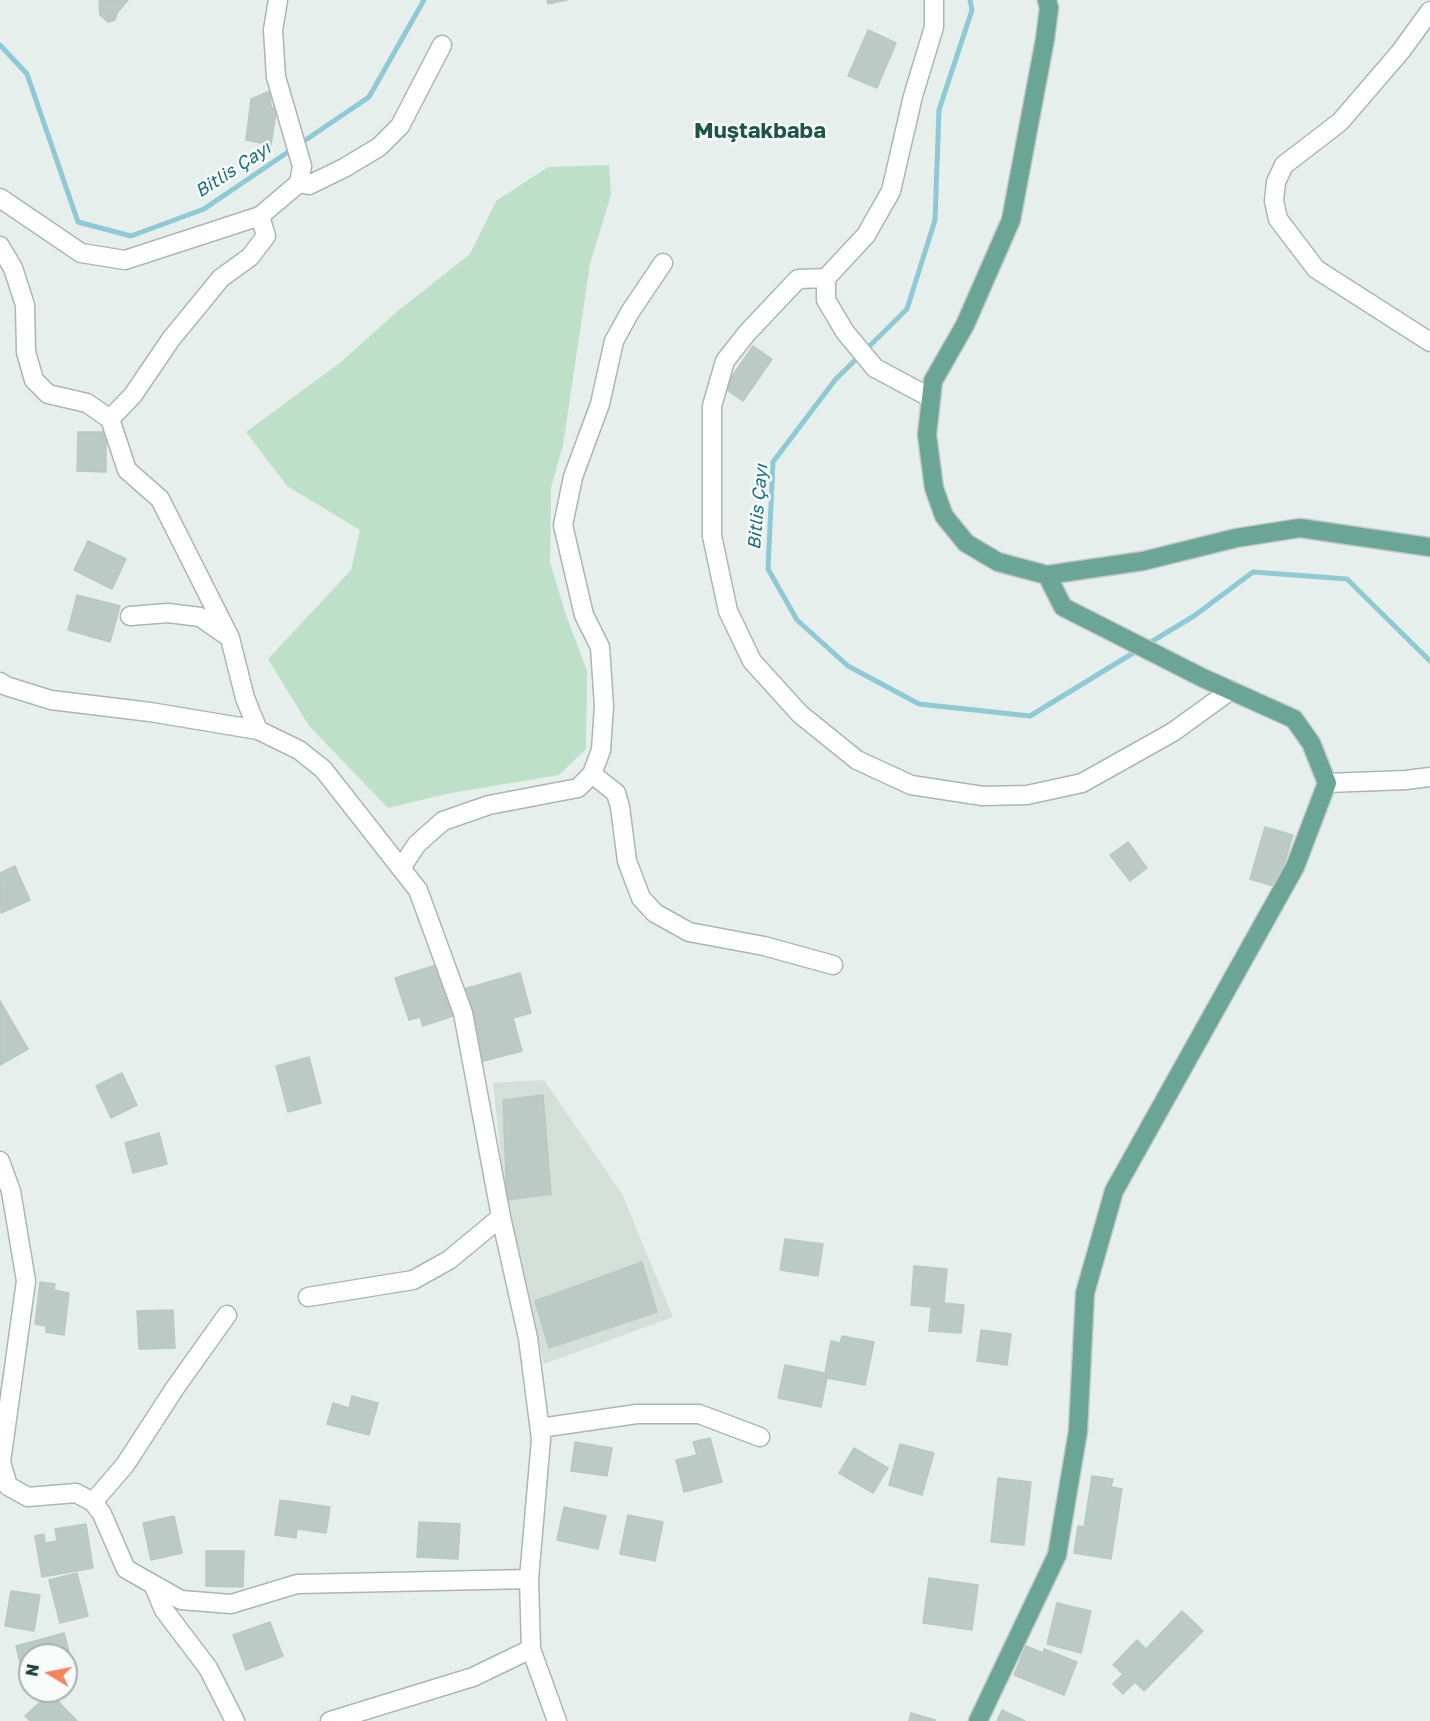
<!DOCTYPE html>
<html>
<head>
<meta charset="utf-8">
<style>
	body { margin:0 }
	#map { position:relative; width:1430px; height:1721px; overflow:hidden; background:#e6efeb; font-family:"Golos Text",sans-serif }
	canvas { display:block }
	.north { position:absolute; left:18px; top:1643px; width:60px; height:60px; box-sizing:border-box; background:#f7fbf9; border:2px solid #a3b1ad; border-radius:50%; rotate:280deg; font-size:16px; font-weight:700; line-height:24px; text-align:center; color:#24423a }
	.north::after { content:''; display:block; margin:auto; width:21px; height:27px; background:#f4845f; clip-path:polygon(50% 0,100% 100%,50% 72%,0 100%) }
</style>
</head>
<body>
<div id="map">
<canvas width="1430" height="1721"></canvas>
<div class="north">N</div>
</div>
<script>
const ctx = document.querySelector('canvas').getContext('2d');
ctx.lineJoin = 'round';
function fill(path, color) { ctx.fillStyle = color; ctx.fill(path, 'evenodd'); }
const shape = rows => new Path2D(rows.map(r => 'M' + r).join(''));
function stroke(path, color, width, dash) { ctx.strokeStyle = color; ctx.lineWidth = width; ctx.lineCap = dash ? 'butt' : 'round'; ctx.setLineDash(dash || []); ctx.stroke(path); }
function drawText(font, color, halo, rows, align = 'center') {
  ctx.font = font + ' "Golos Text",sans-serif'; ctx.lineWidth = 5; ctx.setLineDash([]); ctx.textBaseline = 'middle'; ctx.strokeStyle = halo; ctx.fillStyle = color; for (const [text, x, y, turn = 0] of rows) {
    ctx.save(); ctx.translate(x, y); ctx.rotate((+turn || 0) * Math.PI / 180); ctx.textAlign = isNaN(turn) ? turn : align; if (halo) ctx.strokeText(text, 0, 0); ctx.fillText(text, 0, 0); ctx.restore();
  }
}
fill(shape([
	[544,1080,622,1194,673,1317,544,1364,506,1204,493,1083]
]), '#d4dfda');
fill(shape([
	[609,165,611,195,590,264,563,445,551,488,550,562,565,612,587,671,586,749,559,775,451,793,388,808,309,726,268,659,351,570,360,530,287,486,246,432,341,362,399,310,470,254,496,201,548,167]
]), '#bfe0c8');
stroke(shape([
	[970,0,972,10,939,110,935,220,907,309,835,380,773,462,768,569,797,620,848,666,919,704,1030,716,1138,650],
	[0,45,27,74,78,222,131,236,204,209,369,97,424,0],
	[1146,645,1194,616,1253,572,1347,579,1430,661]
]), '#8ec9d4', 5);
const building = shape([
	[99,0,128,0,117,13,115,20,108,22,100,15,99,0],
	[547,0,567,0,548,4,547,0],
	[868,30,896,43,877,88,848,76,868,30],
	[270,91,271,106,276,112,271,145,246,140,251,99,270,91],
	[753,346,772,359,743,401,724,388,753,346],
	[78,432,106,432,106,472,77,471,78,432],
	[88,541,126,559,112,589,74,570,88,541],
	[77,595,120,606,110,642,68,630,77,595],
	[1265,827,1293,835,1277,887,1250,879,1265,827],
	[1128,842,1147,868,1130,881,1110,855,1128,842],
	[15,866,30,900,1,913,0,873,15,866],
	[436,965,453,1016,423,1026,420,1017,409,1020,395,978,436,965],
	[520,973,531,1013,513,1018,522,1051,476,1063,457,991,520,973],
	[0,1001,28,1049,0,1065,0,1001],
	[309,1057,321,1103,288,1112,276,1066,309,1057],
	[122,1073,137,1105,111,1118,96,1086,122,1073],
	[543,1095,551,1194,507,1200,503,1100,543,1095],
	[159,1133,167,1164,133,1173,125,1143,159,1133],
	[785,1239,823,1244,818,1276,780,1270,785,1239],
	[642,1262,657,1312,549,1348,535,1301,642,1262],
	[914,1266,947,1269,944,1303,964,1305,961,1333,929,1331,931,1307,911,1305,914,1266],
	[40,1282,55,1284,54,1290,69,1293,64,1335,46,1332,46,1326,35,1324,40,1282],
	[173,1310,175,1348,139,1349,137,1311,173,1310],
	[981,1330,1011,1334,1007,1365,977,1361,981,1330],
	[842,1336,874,1342,865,1385,827,1378,821,1407,778,1398,785,1365,825,1373,831,1341,840,1343,842,1336],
	[352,1396,378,1403,369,1435,327,1424,333,1403,349,1408,352,1396],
	[710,1438,722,1482,684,1492,676,1460,697,1455,693,1442,710,1438],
	[575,1442,612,1448,607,1476,571,1471,575,1442],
	[900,1444,934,1453,922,1495,889,1485,900,1444],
	[854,1448,888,1468,873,1493,839,1473,854,1448],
	[1092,1476,1113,1479,1111,1487,1122,1489,1111,1559,1074,1553,1078,1526,1084,1527,1092,1476],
	[998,1478,1031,1482,1024,1545,991,1542,998,1478],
	[280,1500,330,1507,326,1533,297,1529,296,1538,275,1535,280,1500],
	[564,1507,606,1516,598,1549,557,1540,564,1507],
	[628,1515,663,1522,655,1561,620,1554,628,1515],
	[174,1516,182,1553,151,1560,143,1523,174,1516],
	[419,1522,460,1524,458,1559,417,1557,419,1522],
	[86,1524,93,1568,42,1577,35,1536,44,1534,45,1543,57,1541,55,1529,86,1524],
	[206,1551,244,1551,243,1587,206,1586,206,1551],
	[77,1573,88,1616,60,1623,49,1580,77,1573],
	[929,1578,978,1585,972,1630,923,1623,929,1578],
	[11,1591,40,1595,34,1631,5,1626,11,1591],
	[1057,1603,1091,1611,1081,1653,1047,1644,1057,1603],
	[1182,1611,1203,1631,1144,1691,1135,1682,1123,1694,1113,1684,1123,1674,1113,1665,1137,1640,1146,1649,1182,1611],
	[270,1622,283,1656,246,1670,233,1635,270,1622],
	[64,1633,73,1666,66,1668,66,1655,30,1655,30,1677,24,1679,16,1646,64,1633],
	[1026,1646,1043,1653,1044,1649,1077,1662,1064,1695,1014,1675,1026,1646],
	[50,1693,77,1721,30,1721,25,1716,50,1693],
	[1002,1710,1025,1721,997,1721,1002,1710],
	[911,1713,935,1720,935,1721,909,1721,911,1713]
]);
fill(building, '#bbcac4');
stroke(building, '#b8c9c2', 1.5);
const minor = shape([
	[1430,11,1401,51,1340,122,1284,165,1276,182,1274,201,1278,219,1316,269,1430,342],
	[299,183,309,185,344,168,379,147,400,126,442,45],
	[0,198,81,253,125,260,260,216,299,183,302,166,276,77,273,30,278,0],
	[0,246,13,268,25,305,26,352,34,380,48,394,87,403,110,419,127,470,160,499,230,638,245,698,258,730,299,750,323,769,418,890,463,1013,501,1217,528,1338,541,1439,529,1579,531,1649,557,1721],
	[826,278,798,279,747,333,725,361,712,406,712,536,728,611,752,661,800,714,857,760,911,785,983,796,1027,795,1082,783,1173,732,1231,690],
	[931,398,875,368,845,332,826,300,826,278,866,235,891,191,913,96,934,27,934,0],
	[110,419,133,395,171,339,221,278,250,257,266,236,260,216],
	[130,616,168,613,200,617,230,638],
	[0,682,6,686,51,700,150,712,258,730],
	[592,774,616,793,620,807,627,861,641,898,655,913,689,932,764,946,833,965],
	[1327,783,1406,780,1430,777],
	[401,868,417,844,443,821,489,805,578,788,592,774,601,750,604,706,600,647,584,615,563,525,573,477,600,404,614,341,630,312,663,263],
	[0,1161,11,1191,26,1281,1,1462,8,1486,28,1497,76,1493,93,1502,102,1514,126,1569,181,1600,231,1604,297,1584,529,1579],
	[308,1297,413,1280,449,1260,501,1217],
	[540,1428,637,1414,699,1414,760,1437],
	[93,1502,125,1465,175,1388,227,1315],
	[153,1584,164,1610,208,1668,235,1721],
	[330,1721,473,1677,531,1649]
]);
const major = shape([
	[1047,0,1049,8,1045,39,1011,220,965,325,933,381,927,435,934,488,944,516,966,543,998,562,1047,575,1143,561,1236,538,1300,528,1430,547],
	[978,1721,1057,1555,1078,1431,1085,1293,1114,1191,1295,867,1327,783,1311,743,1294,719,1203,678,1063,607,1047,575]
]);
stroke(minor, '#a8b8b2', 21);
stroke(major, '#c2cac8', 21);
stroke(minor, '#fff', 18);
stroke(major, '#6aa596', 18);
drawText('italic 18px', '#1c6f80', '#f7fbf9', [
	["Bitlis Çayı",233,170,-33],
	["Bitlis Çayı",758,507,-85]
]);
drawText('bold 22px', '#1f5548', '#f7fbf9', [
	["Muştakbaba",760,131]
]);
</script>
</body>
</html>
